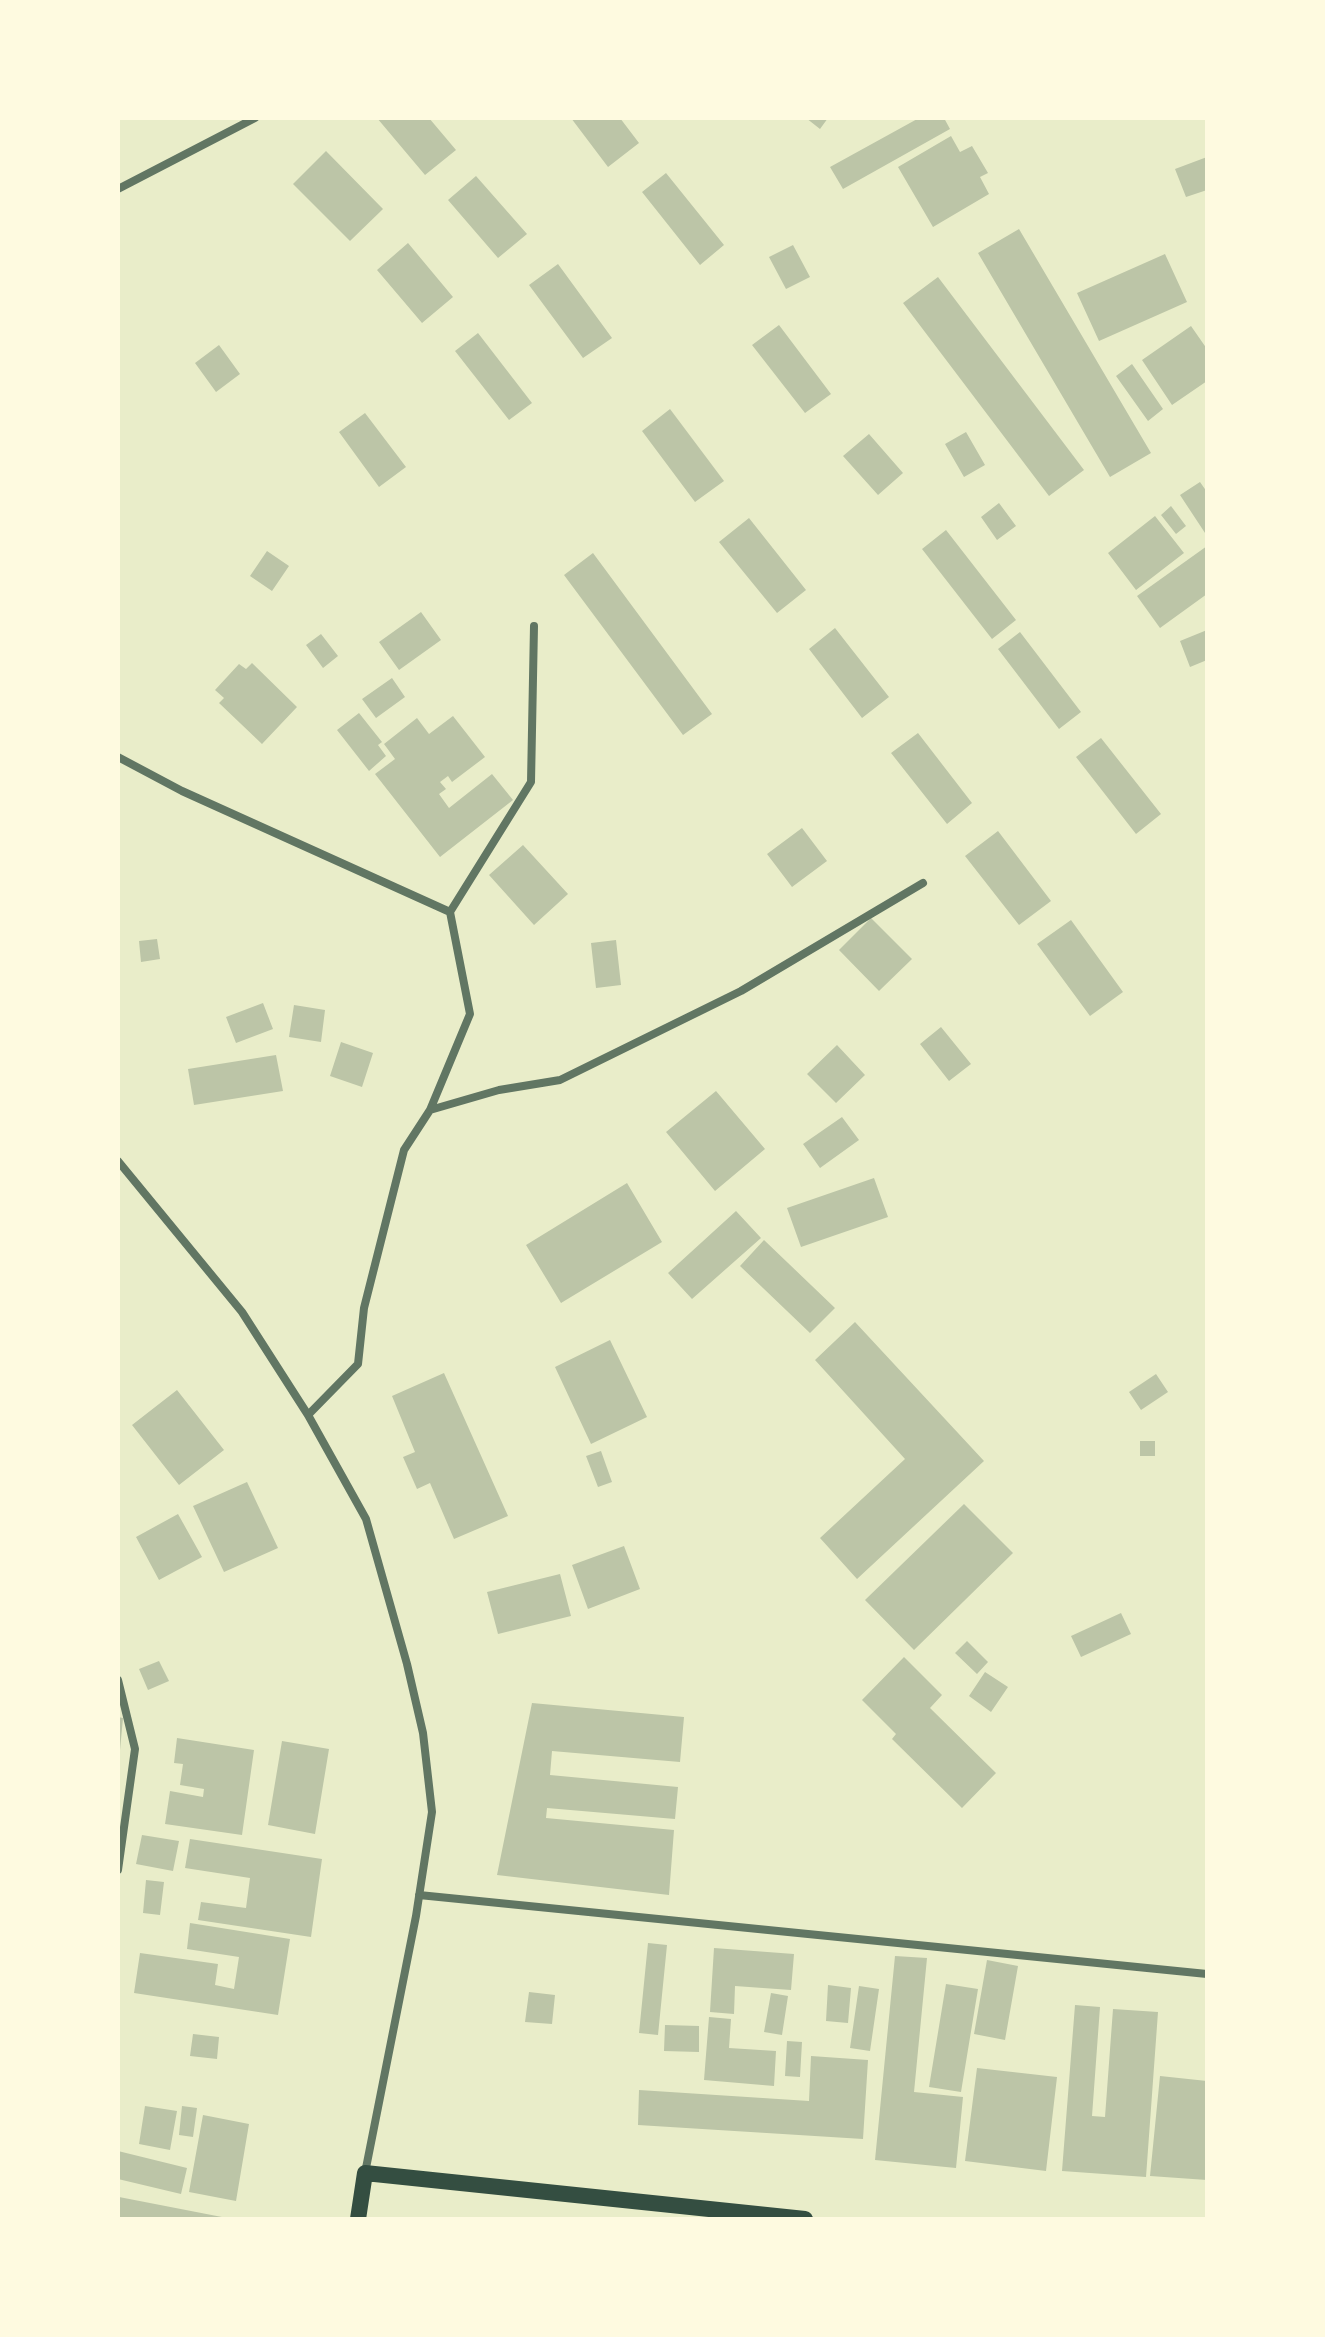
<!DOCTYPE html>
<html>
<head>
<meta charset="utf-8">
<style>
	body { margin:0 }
	#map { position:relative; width:1325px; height:2337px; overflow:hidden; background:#e9edc9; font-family:"Archivo Narrow",sans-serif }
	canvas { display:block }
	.frame { position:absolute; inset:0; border:120px solid #fefae0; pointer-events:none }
</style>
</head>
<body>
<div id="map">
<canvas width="1325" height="2337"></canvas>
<div class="frame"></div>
</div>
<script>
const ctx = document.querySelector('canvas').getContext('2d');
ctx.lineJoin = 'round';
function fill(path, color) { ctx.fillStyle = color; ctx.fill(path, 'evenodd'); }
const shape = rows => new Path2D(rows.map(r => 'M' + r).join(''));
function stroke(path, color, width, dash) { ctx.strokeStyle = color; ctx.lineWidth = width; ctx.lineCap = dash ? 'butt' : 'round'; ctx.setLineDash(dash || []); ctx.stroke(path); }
fill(shape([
	[377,118,429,118,456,150,425,175],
	[571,118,620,118,639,143,608,167],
	[806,118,828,118,820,129],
	[919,118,944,118,950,129,843,189,830,167],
	[951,136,960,152,972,146,988,173,980,177,989,194,933,227,898,167],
	[326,151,383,209,350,241,293,184],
	[1207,157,1207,190,1186,197,1175,169],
	[666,173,724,245,700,265,642,192],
	[476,176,527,234,498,258,448,200],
	[1019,229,1151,453,1110,477,978,253],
	[408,243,453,297,422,323,377,270],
	[793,245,810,277,786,289,769,257],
	[1165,254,1187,302,1099,341,1077,293],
	[558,264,612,338,583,358,529,285],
	[938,277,1084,470,1049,496,903,303],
	[779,325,831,394,805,413,752,345],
	[1191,326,1207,349,1207,381,1172,405,1142,360],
	[478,333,532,403,509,420,455,351],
	[219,345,240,374,216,392,195,363],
	[1132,364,1163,409,1148,421,1116,376],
	[670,409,724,481,695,502,642,431],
	[365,413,406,467,379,487,339,432],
	[966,432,985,465,964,477,945,444],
	[869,434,903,473,878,495,843,456],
	[1200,482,1207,492,1207,536,1180,495],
	[999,503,1016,526,997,540,981,517],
	[1171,506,1186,526,1176,534,1161,515],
	[1155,516,1184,553,1136,590,1108,553],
	[749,518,806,590,777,613,719,542],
	[946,530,1016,620,992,639,922,549],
	[1207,546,1207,594,1160,628,1137,596],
	[267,551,289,566,272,591,250,576],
	[593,553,712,714,683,735,564,575],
	[421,612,441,640,399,670,379,642],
	[835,628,889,697,862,718,809,649],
	[1207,630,1207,660,1190,667,1180,641],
	[1020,632,1081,712,1059,729,998,649],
	[321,634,338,656,323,668,306,645],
	[252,663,297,707,262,744,219,703,224,698,215,690,239,664,246,669],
	[392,678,405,697,376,718,362,699],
	[359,713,382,742,378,745,386,756,369,771,337,730],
	[453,716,485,757,452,782,448,776,440,782,446,789,439,794,449,808,492,774,513,800,440,857,375,774,395,759,384,744,417,718,429,734],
	[918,733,972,803,947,824,891,753],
	[1101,738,1161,814,1136,834,1076,757],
	[802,828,827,861,792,887,767,854],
	[998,831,1051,901,1019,925,965,856],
	[523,845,568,894,534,925,489,875],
	[871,918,912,959,879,991,839,950],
	[1071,920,1123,992,1090,1016,1037,944],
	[157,939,160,959,141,962,139,941],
	[616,940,621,985,596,988,591,943],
	[263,1003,273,1029,236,1043,226,1017],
	[294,1005,325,1010,321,1042,289,1037],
	[941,1027,971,1064,949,1081,920,1044],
	[341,1042,373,1053,362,1087,330,1076],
	[837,1045,865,1075,836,1103,807,1074],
	[276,1055,283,1091,194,1105,188,1069],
	[716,1091,765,1149,715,1191,666,1132],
	[842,1117,859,1140,820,1168,803,1144],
	[874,1178,888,1217,801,1247,787,1208],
	[627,1183,662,1242,561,1303,526,1245],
	[736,1211,761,1238,692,1299,668,1273],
	[764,1240,835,1308,810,1333,740,1266],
	[855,1322,984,1461,857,1579,820,1538,905,1459,815,1360],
	[610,1340,647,1417,591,1444,555,1367],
	[444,1373,508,1516,454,1539,430,1483,417,1489,403,1457,415,1452,392,1396],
	[1156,1374,1168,1392,1141,1410,1129,1392],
	[177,1390,224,1450,179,1485,132,1425],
	[1140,1441,1155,1441,1155,1456,1140,1456],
	[601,1451,612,1482,598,1487,586,1456],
	[247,1482,278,1548,224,1572,193,1506],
	[964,1504,1013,1553,914,1650,865,1600],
	[178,1514,202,1557,159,1580,136,1537],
	[624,1546,640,1589,588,1609,572,1565],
	[560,1574,571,1616,498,1634,487,1592],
	[1121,1613,1131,1634,1081,1657,1071,1636],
	[967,1641,988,1662,977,1674,955,1653],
	[904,1657,942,1695,930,1708,996,1773,962,1808,892,1739,896,1734,862,1700],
	[159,1661,169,1681,148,1690,139,1669],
	[985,1672,1008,1687,991,1712,969,1696],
	[532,1703,684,1717,680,1762,552,1751,550,1775,678,1787,675,1819,547,1808,546,1818,674,1830,669,1895,497,1875],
	[118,1717,123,1718,120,1750,118,1750],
	[177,1738,254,1750,242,1835,165,1824,170,1791,203,1797,204,1789,180,1785,183,1764,174,1763],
	[282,1741,329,1749,315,1834,268,1825],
	[142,1835,179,1841,173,1871,136,1864],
	[190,1839,322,1859,311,1937,198,1920,201,1902,246,1908,250,1878,185,1868],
	[146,1880,164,1882,160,1915,143,1913],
	[190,1923,290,1939,278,2015,134,1993,140,1953,218,1964,215,1985,234,1989,239,1957,187,1949],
	[648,1943,667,1945,658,2035,639,2033],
	[714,1948,794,1954,791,1990,735,1986,734,2014,710,2012],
	[895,1956,927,1958,914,2092,963,2097,956,2168,875,2160],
	[987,1960,1018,1966,1005,2040,974,2034],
	[946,1984,978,1989,961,2092,929,2087],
	[828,1985,851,1988,848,2023,826,2021],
	[859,1986,879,1989,870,2051,850,2048],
	[529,1992,555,1995,552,2024,525,2022],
	[771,1993,788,1996,782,2035,764,2032],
	[1075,2005,1100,2007,1092,2116,1105,2117,1113,2009,1158,2012,1146,2177,1062,2171],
	[709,2017,731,2019,729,2048,776,2051,774,2086,704,2080],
	[665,2025,699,2026,699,2052,664,2051],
	[193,2034,219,2037,217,2059,190,2056],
	[787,2041,802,2042,800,2077,785,2076],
	[811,2056,868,2060,863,2139,638,2125,639,2090,809,2101],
	[977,2068,1057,2077,1046,2171,965,2161],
	[1160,2076,1207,2081,1207,2180,1150,2176],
	[145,2106,177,2111,170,2150,139,2144],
	[182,2106,197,2108,193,2137,179,2135],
	[203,2115,249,2124,236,2201,189,2192],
	[118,2151,187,2168,181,2194,118,2179],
	[119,2197,227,2218,227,2219,118,2219]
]), '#bcc5a7');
stroke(shape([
	[118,189,255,118],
	[118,757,182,791,450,912],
	[430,1110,470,1014,450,912,531,782,534,626],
	[118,1161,242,1312,308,1415,366,1519,407,1664,423,1733,432,1812,416,1916,365,2173],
	[308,1415,358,1364,364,1308,404,1150,430,1110,499,1090,560,1080,741,991,923,883],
	[118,1680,135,1749,118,1870],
	[419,1895,1207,1974]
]), '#617663', 8);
stroke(shape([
	[358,2219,365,2173,805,2219]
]), '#344e41', 16);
</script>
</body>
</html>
